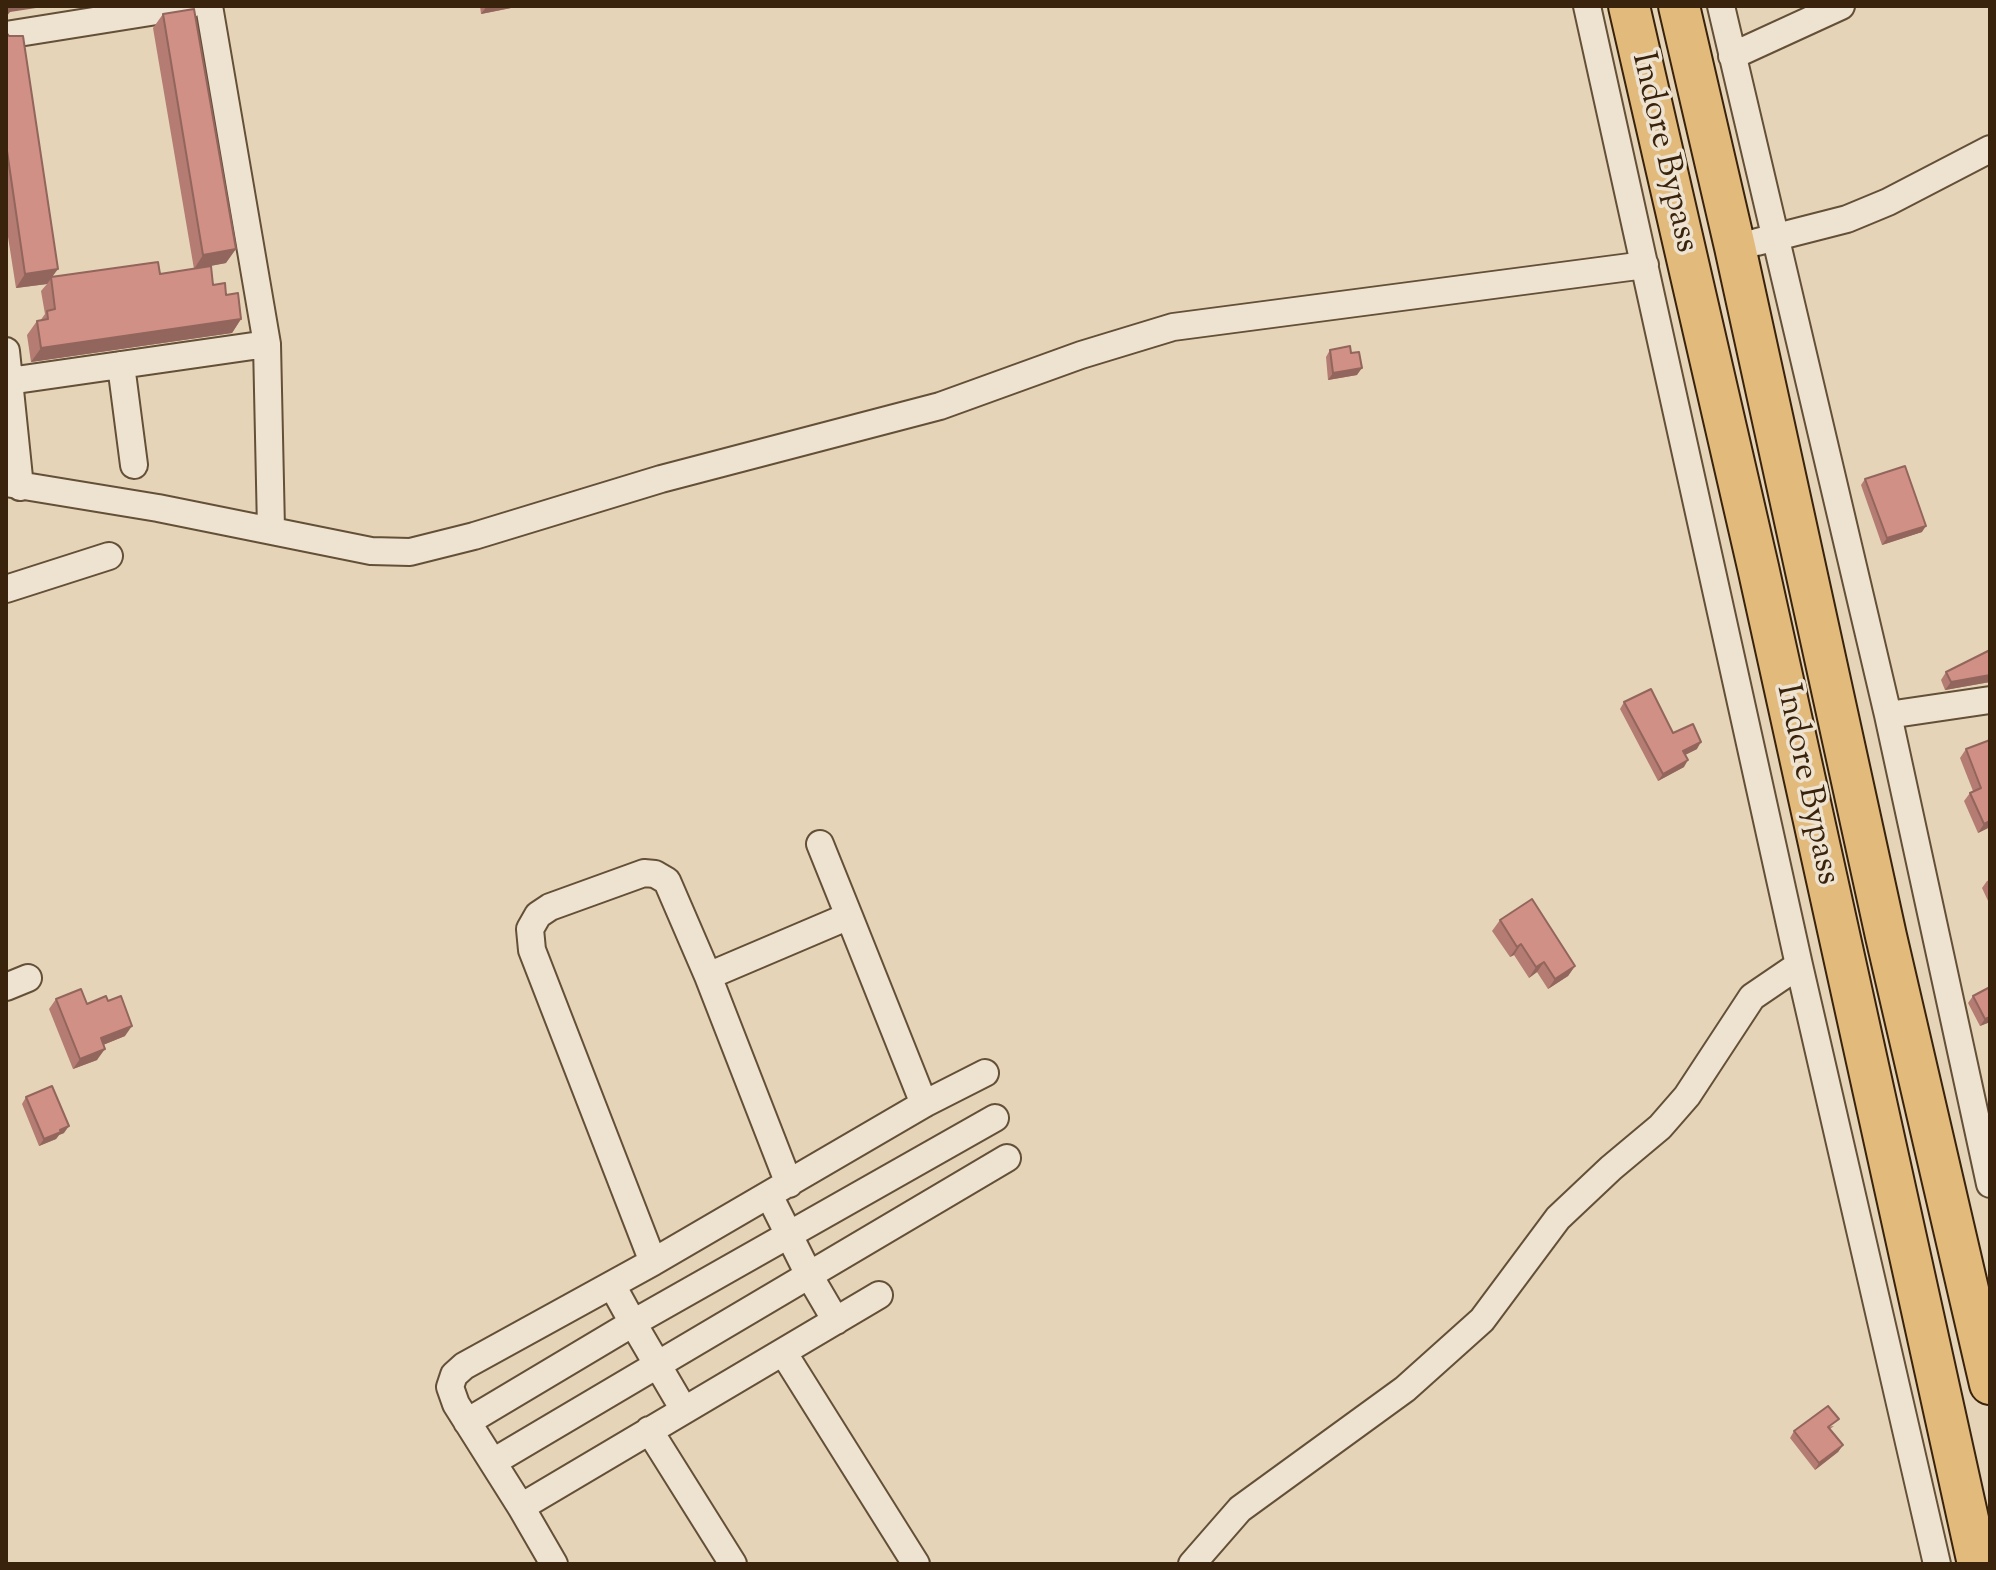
<!DOCTYPE html>
<html>
<head>
<meta charset="utf-8">
<style>
	body { margin:0 }
	#map { position:relative; width:1996px; height:1570px; overflow:hidden; background:#e5d4b8; font-family:"Sorts Mill Goudy",serif }
	canvas { display:block }
	.frame { position:absolute; inset:0; border:8px solid #39230c; pointer-events:none }
</style>
</head>
<body>
<div id="map">
<canvas width="1996" height="1570"></canvas>
<div class="frame"></div>
</div>
<script>
const ctx = document.querySelector('canvas').getContext('2d');
ctx.lineJoin = 'round';
const shape = rows => new Path2D(rows.map(r => 'M' + r).join(''));
function stroke(path, color, width, dash) { ctx.strokeStyle = color; ctx.lineWidth = width; ctx.lineCap = dash ? 'butt' : 'round'; ctx.setLineDash(dash || []); ctx.stroke(path); }
function fill(path, color) { ctx.fillStyle = color; ctx.fill(path, 'evenodd'); }
function drawText(font, color, halo, rows, align = 'center') {
  ctx.font = font + ' "Sorts Mill Goudy",serif'; ctx.lineWidth = 7; ctx.setLineDash([]); ctx.textBaseline = 'middle'; ctx.strokeStyle = halo; ctx.fillStyle = color; for (const [text, x, y, turn = 0] of rows) {
    ctx.save(); ctx.translate(x, y); ctx.rotate((+turn || 0) * Math.PI / 180); ctx.textAlign = isNaN(turn) ? turn : align; if (halo) ctx.strokeText(text, 0, 0); ctx.fillText(text, 0, 0); ctx.restore();
  }
}
const minor = shape([
	[209,6,267,344,271,529],
	[1587,6,1799,965,1937,1564],
	[1721,6,1888,715,1990,1184],
	[6,35,188,6],
	[1732,56,1841,6],
	[1757,242,1847,219,1888,202,1990,149],
	[6,351,20,487],
	[121,365,134,465],
	[9,381,267,344],
	[6,483,158,508,371,551,410,552,474,536,661,479,940,406,1081,355,1173,327,1645,265],
	[6,589,109,556],
	[1888,715,1990,700],
	[820,844,849,916],
	[708,976,849,916,924,1104],
	[6,987,28,978],
	[769,1195,809,1275,836,1321],
	[653,1262,532,950,530,929,538,915,550,907,644,873,655,874,667,881,708,976,789,1184],
	[783,1352,916,1564],
	[684,1410,633,1323,995,1118],
	[467,1422,633,1323,612,1285],
	[649,1430,733,1564],
	[493,1462,1007,1158],
	[521,1507,879,1295],
	[554,1564,521,1507,456,1404,450,1387,454,1375,464,1366,653,1262,924,1104,985,1073],
	[1192,1564,1240,1509,1405,1389,1482,1320,1558,1218,1611,1168,1660,1127,1687,1096,1752,997,1799,965]
]);
const highway = shape([
	[1629,6,1758,567,1978,1564],
	[1679,6,1735,247,1886,936,1990,1384]
]);
stroke(minor, '#644f37', 30);
stroke(highway, '#39230c', 44);
stroke(minor, '#eee3d1', 26);
stroke(highway, '#e2ba7c', 40);
fill(shape([
	[480,6,521,6,481,14],
	[163,14,226,263,194,269,153,28],
	[6,32,53,277,160,274,213,285,226,295,241,319,232,333,31,362,27,335,37,321,40,321,45,314,41,291,47,284,16,288,6,224],
	[1330,350,1351,353,1357,375,1328,380,1326,357],
	[1865,479,1922,532,1882,545,1861,485],
	[1990,650,1990,682,1945,690,1941,680,1946,672],
	[1624,702,1697,749,1685,755,1684,767,1658,781,1620,709],
	[1990,740,1990,827,1978,833,1964,801,1970,793,1973,791,1960,758,1966,749],
	[1990,880,1990,905,1982,888,1987,881],
	[1500,920,1575,966,1568,976,1548,989,1537,972,1529,978,1514,955,1510,957,1492,931],
	[1990,987,1990,1022,1980,1026,1968,1003,1973,996],
	[56,999,87,1004,125,1036,103,1045,97,1060,73,1069,49,1009],
	[26,1097,64,1133,59,1135,56,1139,39,1146,22,1104],
	[1834,1426,1830,1429,1843,1445,1838,1452,1815,1470,1790,1438,1794,1431]
]), '#b47c72');
fill(shape([
	[9,6,49,6,10,12,6,17,6,9],
	[487,6,521,6,481,14],
	[236,249,226,263,194,269,203,255],
	[58,269,47,284,16,288,25,274],
	[241,319,232,333,31,362,41,348],
	[1362,368,1357,375,1328,380,1333,373],
	[1926,526,1922,532,1882,545,1887,538],
	[1990,675,1990,682,1945,690,1951,682],
	[1701,742,1697,749,1679,758,1683,751],
	[1688,760,1684,767,1658,781,1663,774],
	[1990,821,1990,827,1978,833,1984,824],
	[1521,944,1514,955,1510,957,1517,947],
	[1544,962,1537,972,1529,978,1536,967],
	[1575,966,1568,976,1548,989,1555,979],
	[1990,1017,1990,1022,1980,1026,1985,1019],
	[132,1026,125,1036,93,1049,101,1038],
	[105,1049,97,1060,73,1069,80,1059],
	[69,1126,64,1133,59,1135,56,1139,39,1146,44,1139],
	[1843,1445,1838,1452,1815,1470,1819,1463]
]), '#92655d');
const building = shape([
	[194,9,236,249,203,255,163,14,194,9],
	[6,32,9,36,23,36,58,269,25,274,6,144,6,32],
	[158,262,160,274,211,266,213,285,225,283,226,295,238,293,241,319,41,348,37,321,48,319,47,311,55,309,51,277,158,262],
	[1350,346,1351,353,1359,352,1362,368,1333,373,1330,350,1350,346],
	[1905,466,1926,526,1887,538,1865,479,1905,466],
	[1990,650,1990,675,1951,682,1946,672,1990,650],
	[1651,689,1673,733,1693,724,1701,742,1683,751,1688,760,1663,774,1624,702,1651,689],
	[1990,740,1990,821,1984,824,1970,793,1981,788,1966,749,1990,740],
	[1532,899,1575,966,1555,979,1544,962,1536,967,1521,944,1517,947,1500,920,1532,899],
	[1990,987,1990,1017,1985,1019,1973,996,1990,987],
	[81,989,87,1004,106,996,108,1001,121,996,132,1026,101,1038,105,1049,80,1059,56,999,81,989],
	[52,1086,69,1126,60,1130,61,1132,44,1139,26,1097,52,1086],
	[1828,1406,1839,1419,1828,1427,1843,1445,1819,1463,1794,1431,1828,1406]
]);
fill(building, '#d19085');
stroke(building, '#92655d', 2);
drawText('34px', '#39230c', '#eee3d1', [
	["Indore Bypass",1662,153,77],
	["Indore Bypass",1805,785,78]
]);
</script>
</body>
</html>
